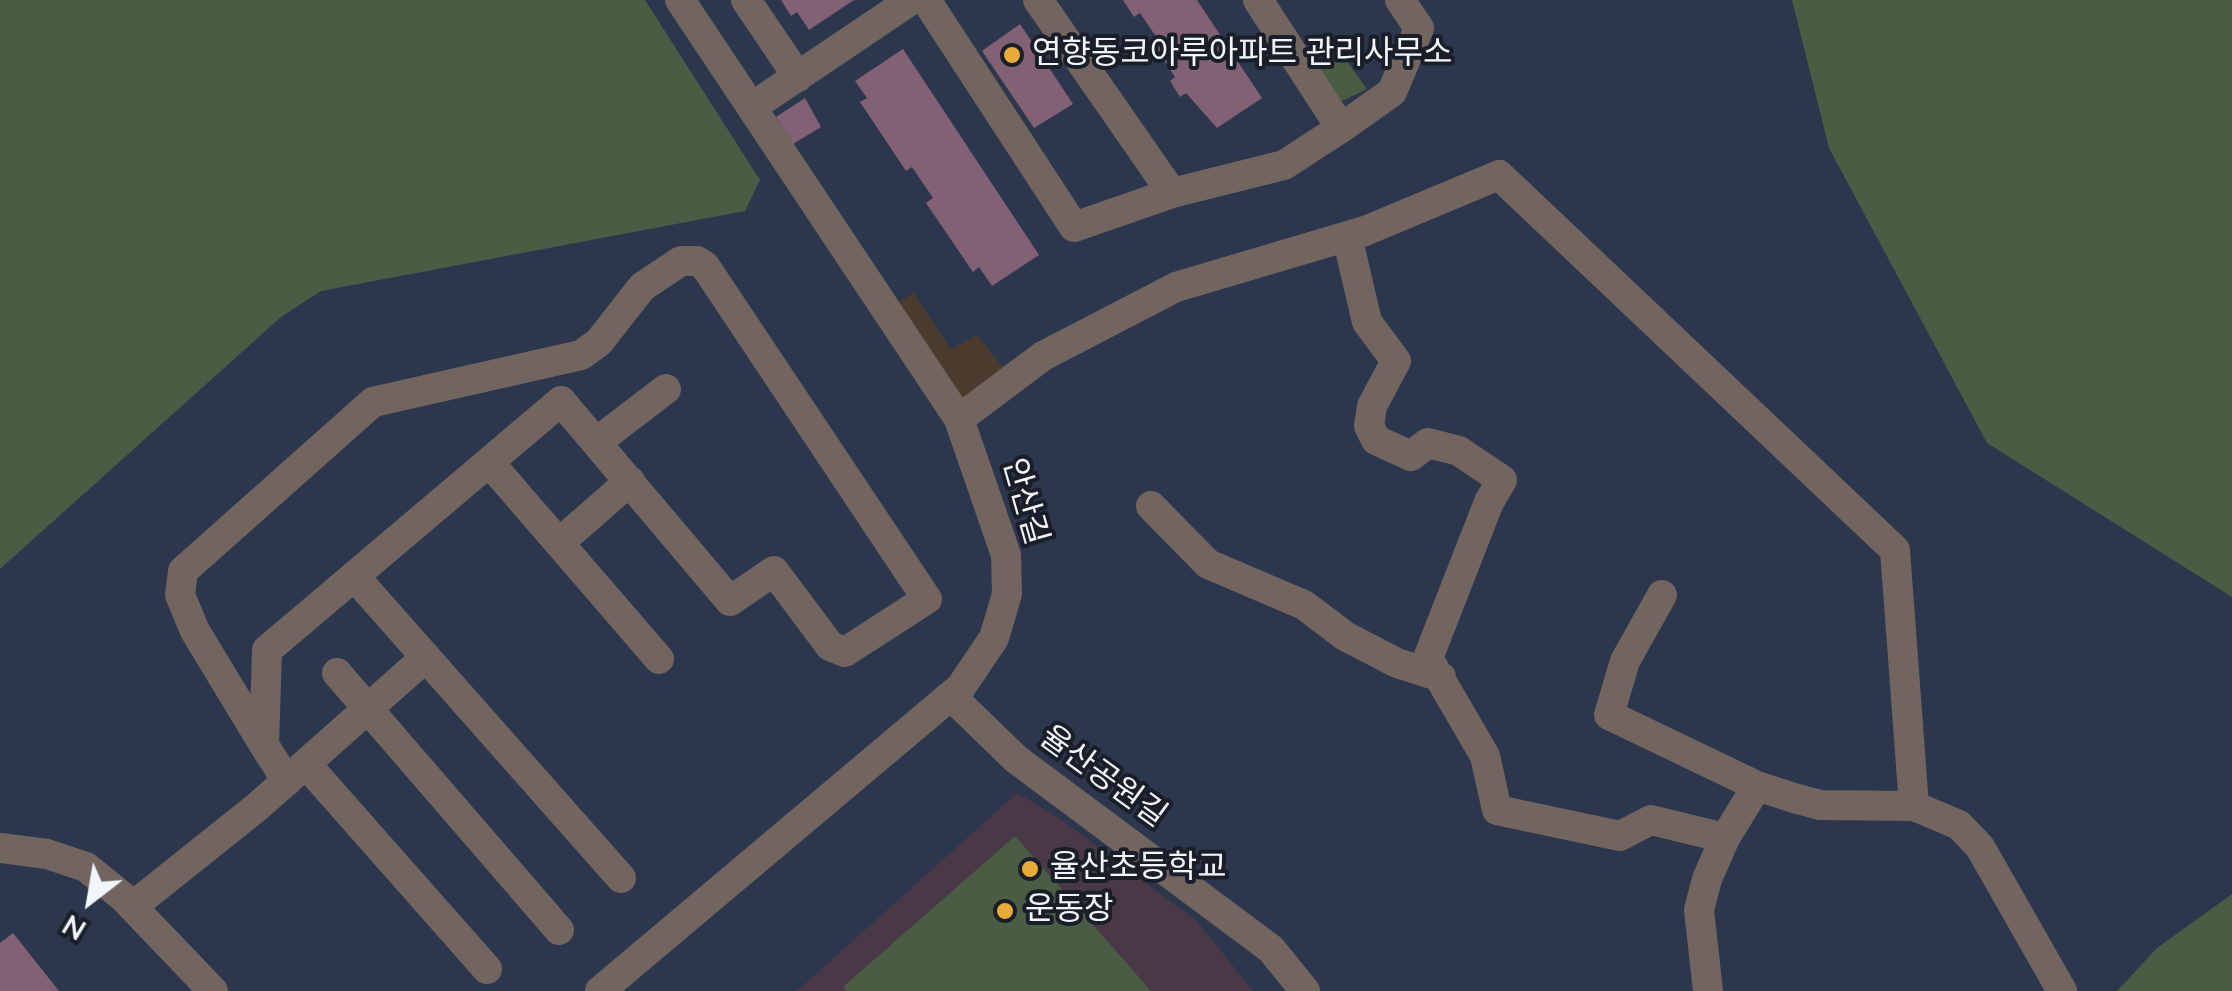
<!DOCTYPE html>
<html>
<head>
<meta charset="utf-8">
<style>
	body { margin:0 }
	#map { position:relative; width:2232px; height:991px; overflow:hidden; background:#2c374d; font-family:"Nunito Sans",sans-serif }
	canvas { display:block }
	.north { position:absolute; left:40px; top:851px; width:100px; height:100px; -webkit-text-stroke:8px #191e28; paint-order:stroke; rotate:211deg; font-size:28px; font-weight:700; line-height:40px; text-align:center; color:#f0f5fe }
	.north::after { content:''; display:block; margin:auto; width:35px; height:45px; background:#f0f5fe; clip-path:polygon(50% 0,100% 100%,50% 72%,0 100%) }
</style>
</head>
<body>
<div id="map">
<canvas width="2232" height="991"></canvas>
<div class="north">N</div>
</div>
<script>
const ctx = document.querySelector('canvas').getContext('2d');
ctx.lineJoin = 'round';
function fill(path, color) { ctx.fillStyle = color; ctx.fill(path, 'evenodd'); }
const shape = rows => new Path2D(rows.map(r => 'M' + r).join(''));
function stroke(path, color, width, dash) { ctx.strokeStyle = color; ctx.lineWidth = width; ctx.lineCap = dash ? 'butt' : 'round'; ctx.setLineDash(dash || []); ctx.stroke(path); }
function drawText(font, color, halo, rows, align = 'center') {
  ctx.font = font + ' "Nunito Sans","Noto Sans KR",sans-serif'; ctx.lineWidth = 8; ctx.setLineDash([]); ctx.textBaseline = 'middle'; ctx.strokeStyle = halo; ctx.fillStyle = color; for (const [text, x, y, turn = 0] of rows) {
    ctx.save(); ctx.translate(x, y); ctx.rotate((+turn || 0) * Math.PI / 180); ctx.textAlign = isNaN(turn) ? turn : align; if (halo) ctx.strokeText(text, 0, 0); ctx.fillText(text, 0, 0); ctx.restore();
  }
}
fill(shape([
	[914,293,951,349,977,335,1005,370,961,404,895,304]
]), '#4b3b2f');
fill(shape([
	[1017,793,1059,818,1197,921,1253,991,797,991]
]), '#493946');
fill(shape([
	[0,0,645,0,760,180,745,211,321,291,281,317,0,569],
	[1792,0,2232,0,2232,597,1987,443,1829,148],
	[1341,53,1367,89,1338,103,1315,71],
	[1015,836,1151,991,847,991,843,987],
	[2232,894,2232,991,2117,991,2157,948]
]), '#4a5c43');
fill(shape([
	[781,0,854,0,809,30,797,12,791,16],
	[1123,0,1197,0,1262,98,1217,128,1186,93,1180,97,1170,81,1175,77,1154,45,1159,41,1140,13,1134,17],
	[1020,24,1073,104,1034,128,982,51],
	[903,49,1039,255,992,286,979,267,973,272,926,203,933,198,912,167,906,171,860,102,867,98,855,81],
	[805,98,821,127,793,144,776,117],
	[13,933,59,991,0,991,0,943]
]), '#836174');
stroke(shape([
	[746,0,798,77],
	[926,0,1074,227,1172,193,1284,165,1341,128,1258,0],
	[1038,0,1172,193],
	[752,107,911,0],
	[1341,128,1392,92,1419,28,1400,0],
	[1347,236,1367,322,1396,361,1372,406,1369,426,1376,440,1411,456,1428,443,1459,451,1502,480,1489,502,1428,658,1485,756,1497,810,1620,836,1651,820,1725,838],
	[959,419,1043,356,1176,287,1365,231,1499,175,1895,550,1914,806],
	[598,441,666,389],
	[489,462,659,659],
	[1151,506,1208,564,1304,605,1345,636,1397,663,1441,677],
	[559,543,630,481],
	[354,576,621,878],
	[1662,595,1625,661,1609,715,1757,786,1794,798,1820,805,1914,806,1959,825,1980,847,2062,991],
	[337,673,559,930],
	[951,696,1016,759,1271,949,1305,991],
	[264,745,267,650,561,401,730,601,774,571,830,646,845,652,927,599,705,266,697,261,681,261,642,287,599,342,581,355,373,402,183,571,180,595,195,631,264,745,287,781],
	[306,764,487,969],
	[0,848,47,854,86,867,123,897,213,991],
	[133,906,257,807,426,657],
	[600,991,961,687,994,638,1007,594,1006,555,959,419,680,0],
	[1708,991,1699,910,1707,879,1725,838,1757,786]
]), '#726560', 30);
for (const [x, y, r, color] of [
	[1012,55,10,"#e8ab37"],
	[1030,869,10,"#e8ab37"],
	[1005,911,10,"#e8ab37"]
]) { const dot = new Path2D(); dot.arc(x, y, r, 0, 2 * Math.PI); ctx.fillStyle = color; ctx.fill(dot); stroke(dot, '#191e28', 4); }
drawText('32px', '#f0f5fe', '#191e28', [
	["연향동코아루아파트 관리사무소",1032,55],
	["율산초등학교",1050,869],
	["운동장",1025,911]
], 'left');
drawText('32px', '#f0f5fe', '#191e28', [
	["안산길",1023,502,74],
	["율산공원길",1102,778,36]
]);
</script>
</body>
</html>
